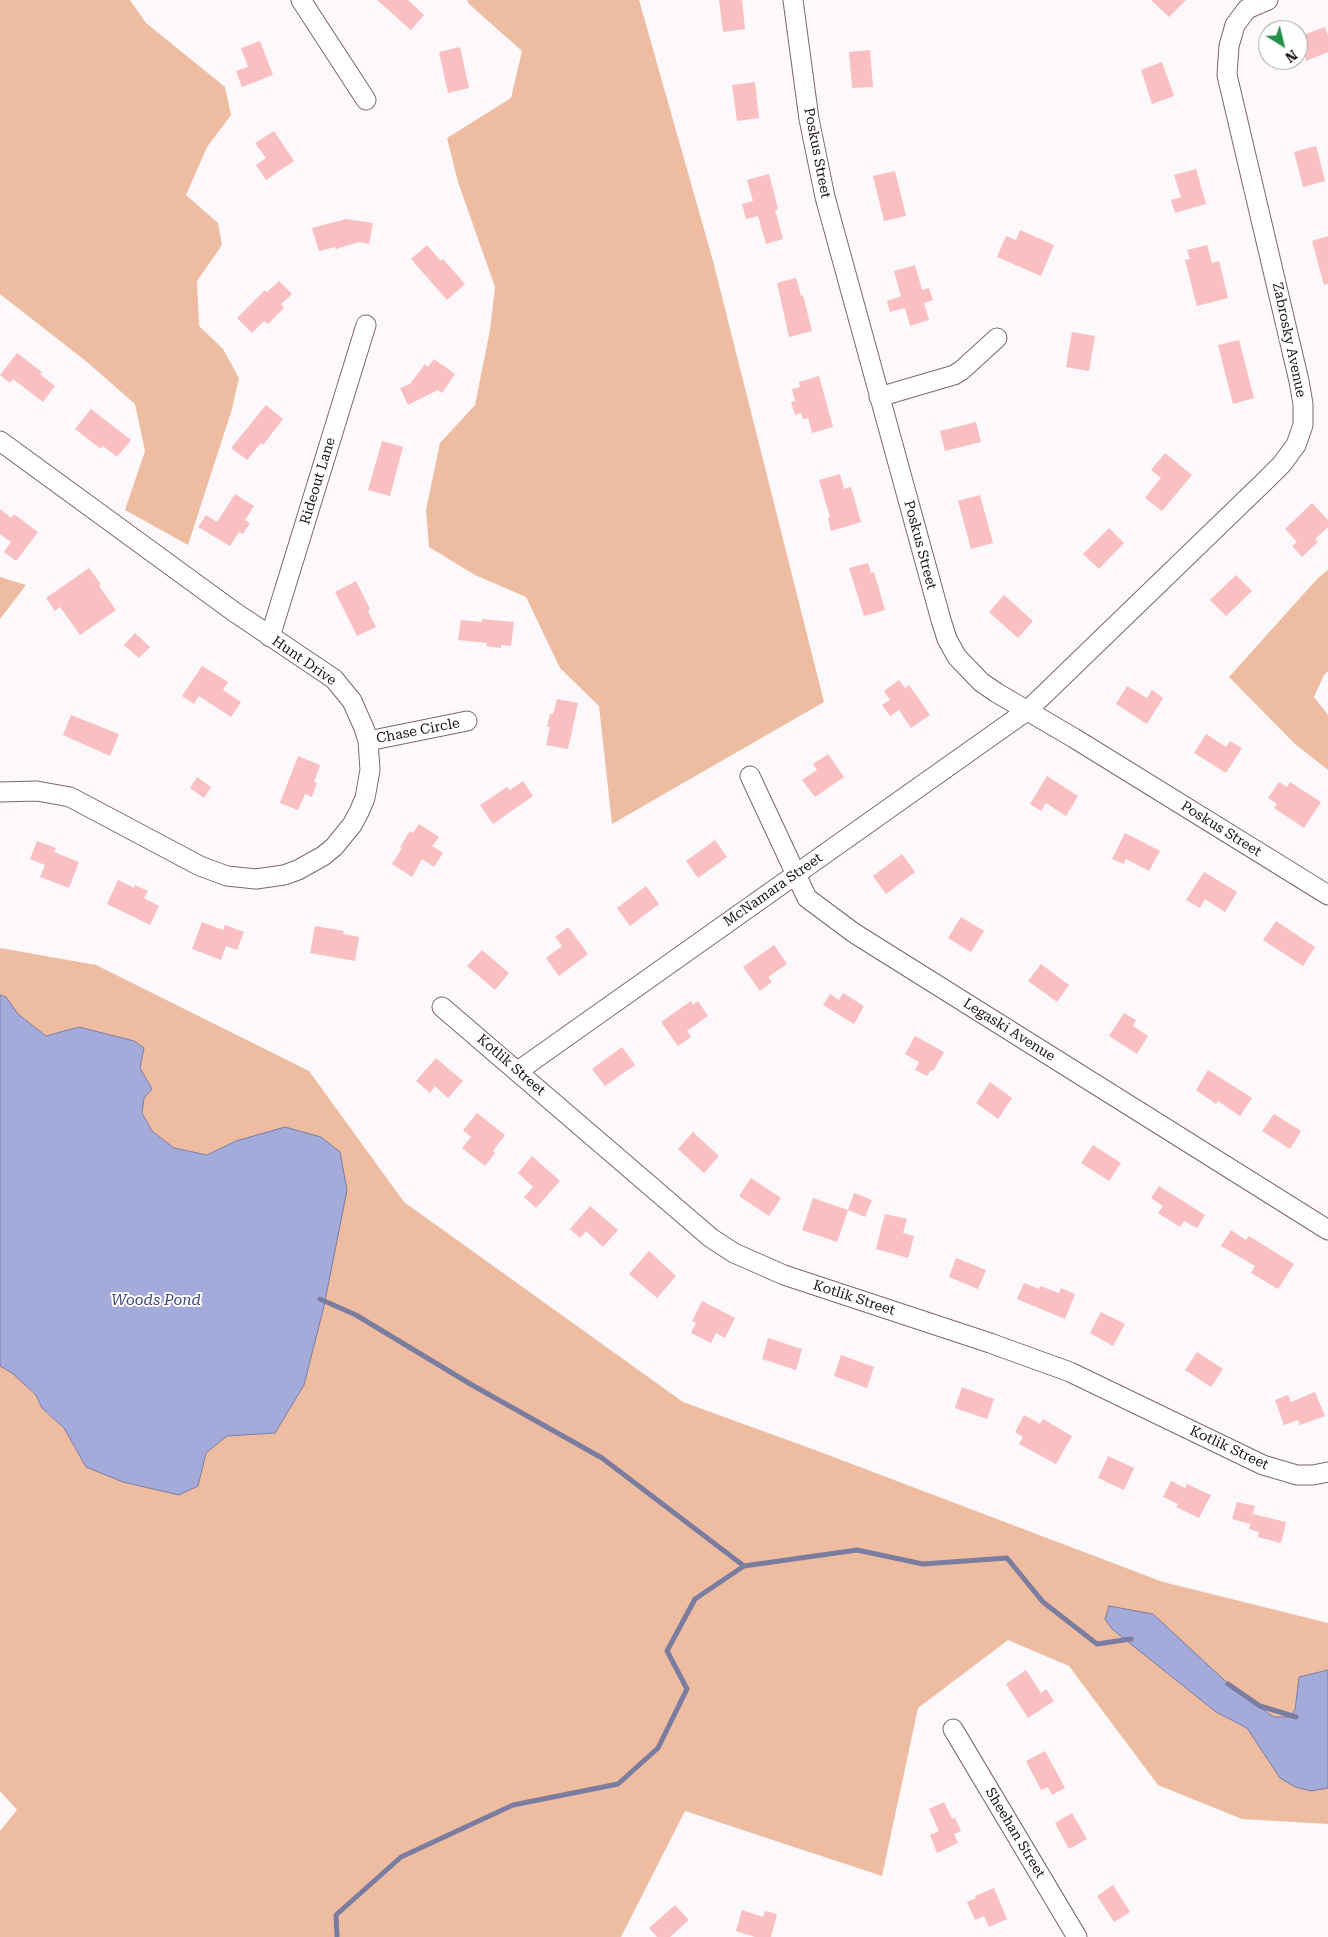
<!DOCTYPE html>
<html>
<head>
<meta charset="utf-8">
<style>
	body { margin:0 }
	#map { position:relative; width:1328px; height:1937px; overflow:hidden; background:#fdf8fb; font-family:"Roboto Serif",serif }
	canvas { display:block }
	.north { position:absolute; left:1258px; top:20px; width:50px; height:50px; box-sizing:border-box; background:#fff; border:1px solid #a4a1a3; border-radius:50%; rotate:144deg; font-size:14px; font-weight:700; line-height:20px; text-align:center; color:#1c1318 }
	.north::after { content:''; display:block; margin:auto; width:18px; height:22px; background:#23924c; clip-path:polygon(50% 0,100% 100%,50% 72%,0 100%) }
</style>
</head>
<body>
<div id="map">
<canvas width="1328" height="1937"></canvas>
<div class="north">N</div>
</div>
<script>
const ctx = document.querySelector('canvas').getContext('2d');
ctx.lineJoin = 'round';
function fill(path, color) { ctx.fillStyle = color; ctx.fill(path, 'evenodd'); }
const shape = rows => new Path2D(rows.map(r => 'M' + r).join(''));
function stroke(path, color, width, dash) { ctx.strokeStyle = color; ctx.lineWidth = width; ctx.lineCap = dash ? 'butt' : 'round'; ctx.setLineDash(dash || []); ctx.stroke(path); }
function drawText(font, color, halo, rows, align = 'center') {
  ctx.font = font + ' "Roboto Serif",serif'; ctx.lineWidth = 4; ctx.setLineDash([]); ctx.textBaseline = 'middle'; ctx.strokeStyle = halo; ctx.fillStyle = color; for (const [text, x, y, turn = 0] of rows) {
    ctx.save(); ctx.translate(x, y); ctx.rotate((+turn || 0) * Math.PI / 180); ctx.textAlign = isNaN(turn) ? turn : align; if (halo) ctx.strokeText(text, 0, 0); ctx.fillText(text, 0, 0); ctx.restore();
  }
}
fill(shape([
	[0,0,130,0,146,23,225,87,231,115,207,147,186,195,218,223,222,245,197,281,199,326,223,349,239,378,232,409,188,545,125,510,145,451,135,404,87,362,0,294],
	[467,0,639,0,713,261,824,702,612,824,599,706,560,668,526,597,475,575,429,547,426,510,440,443,475,405,490,330,495,287,458,182,447,138,511,98,522,51,469,4],
	[1328,570,1328,671,1324,675,1314,697,1328,715,1328,770,1295,744,1229,677,1317,579],
	[0,577,26,585,0,619],
	[0,948,96,965,309,1071,404,1202,683,1402,815,1450,1163,1582,1328,1623,1328,1824,1242,1819,1158,1785,1069,1666,1008,1640,918,1708,882,1876,685,1811,621,1937,0,1937,0,1831,17,1810,0,1791,0,1366,12,1373,36,1395,42,1408,64,1428,86,1467,179,1495,197,1486,206,1453,227,1436,275,1433,236,1141,207,1155,174,1148,152,1131,142,1113,144,1098,152,1089,140,1068,79,1027,46,1036,18,1014,6,997,0,995]
]), '#eebda1');
const water = shape([
	[0,995,6,997,18,1014,46,1036,79,1027,134,1041,144,1048,140,1068,152,1089,144,1098,142,1113,152,1131,174,1148,207,1155,236,1141,285,1127,321,1137,340,1152,347,1190,324,1306,304,1385,275,1433,227,1436,206,1453,198,1486,179,1495,123,1482,86,1467,64,1428,42,1408,36,1395,12,1373,0,1366,0,995],
	[1109,1606,1153,1614,1236,1691,1274,1717,1289,1717,1295,1710,1299,1677,1328,1670,1328,1788,1311,1791,1295,1787,1280,1778,1247,1728,1216,1712,1112,1629,1105,1619,1109,1606]
]);
fill(water, '#a4aada');
stroke(water, '#7b7da0', 1);
stroke(shape([
	[320,1299,356,1315,472,1385,602,1458,744,1566,857,1550,923,1564,1007,1558,1043,1602,1097,1644,1131,1639],
	[1228,1684,1260,1706,1296,1717],
	[337,1937,336,1915,401,1857,513,1805,618,1784,658,1748,687,1689,667,1651,695,1599,744,1566]
]), '#7b7da0', 5);
fill(shape([
	[377,0,408,0,424,15,411,30],
	[719,0,742,0,745,29,723,32],
	[1151,0,1186,0,1169,17],
	[1325,27,1328,36,1328,52,1306,61,1305,57,1298,60,1298,37],
	[260,41,273,75,242,87,236,71,248,67,241,48],
	[460,47,469,88,448,93,439,52],
	[870,50,873,87,852,88,849,52],
	[1162,62,1174,96,1152,104,1141,70],
	[755,82,759,118,737,121,732,85],
	[274,131,294,161,266,180,256,165,266,158,255,143],
	[1316,146,1325,181,1303,187,1294,152],
	[1196,169,1206,204,1175,213,1171,200,1181,197,1174,175],
	[895,171,906,216,884,221,873,176],
	[769,174,778,209,775,210,783,239,766,244,758,216,746,219,742,204,753,201,747,180],
	[346,219,373,223,369,244,359,242,336,249,335,247,319,251,312,228],
	[1020,230,1054,245,1041,276,997,257,1006,236,1016,240],
	[1328,236,1328,284,1324,285,1312,241],
	[427,245,441,261,443,259,465,284,447,300,411,259],
	[1207,245,1212,263,1219,261,1228,298,1197,306,1185,260,1190,259,1187,250],
	[915,265,922,290,929,288,933,300,924,303,929,320,910,326,905,308,890,312,887,301,901,296,894,271],
	[796,278,801,296,803,295,812,331,789,337,777,283],
	[279,281,292,294,281,304,284,308,268,324,264,321,252,333,237,318,265,290,267,292],
	[1072,332,1095,336,1089,371,1066,367],
	[1239,340,1254,398,1233,404,1218,345],
	[17,353,42,372,40,374,55,386,43,402,13,379,10,383,0,375],
	[434,359,455,374,442,393,438,390,408,405,400,388,410,384,425,364,428,367],
	[819,376,833,427,812,433,808,418,803,419,801,413,795,415,791,402,795,401,792,389,800,387,799,382],
	[266,405,283,419,263,445,261,443,247,460,231,448],
	[91,409,131,440,117,457,103,446,101,449,75,429],
	[976,422,981,442,945,451,940,431],
	[382,441,403,447,390,496,368,490],
	[1165,453,1192,475,1162,511,1145,498,1161,478,1151,470],
	[840,474,844,489,851,487,861,522,831,531,828,518,830,517,819,480],
	[235,494,254,506,245,520,250,523,243,534,239,532,230,546,198,527,206,515,217,522],
	[980,495,993,543,971,549,958,501],
	[1312,503,1328,520,1328,527,1315,539,1318,542,1302,557,1292,546,1297,542,1285,529],
	[0,509,11,518,14,514,38,532,16,561,4,552,11,542,0,534],
	[1109,528,1124,543,1099,569,1083,554],
	[868,563,871,573,874,572,885,610,864,616,849,568],
	[89,568,101,584,99,586,116,610,80,635,60,607,55,611,46,598],
	[1236,575,1252,591,1226,616,1210,600],
	[356,581,370,609,368,611,376,627,357,636,335,592],
	[1004,595,1033,621,1018,638,989,612],
	[482,619,514,622,511,646,501,645,501,648,486,646,487,643,458,640,461,620,482,622],
	[135,633,150,647,139,658,124,645],
	[202,666,228,682,223,690,241,702,231,717,199,696,194,704,182,696],
	[899,680,905,688,909,685,930,715,911,728,899,710,890,716,882,705,890,700,884,691],
	[1127,686,1147,698,1152,690,1163,698,1147,724,1116,704],
	[557,699,578,703,568,749,546,745,550,727,547,727,550,714,553,714],
	[71,715,119,734,110,756,63,735],
	[1206,734,1226,747,1230,741,1242,748,1226,773,1194,753],
	[828,754,844,777,815,797,802,780,817,770,813,764],
	[298,756,320,765,314,782,317,783,312,797,305,794,298,810,280,803],
	[1047,776,1078,796,1066,816,1046,803,1041,811,1030,804],
	[197,777,211,787,204,798,190,788],
	[523,781,533,796,493,824,480,805,507,787,510,790],
	[1279,782,1287,787,1290,782,1321,802,1304,828,1274,808,1277,804,1268,798],
	[419,824,439,837,432,846,443,853,434,867,422,859,412,877,392,864,402,848,400,847,410,831,413,833],
	[1125,833,1160,851,1149,871,1126,859,1124,864,1112,859],
	[715,840,727,857,698,878,686,861],
	[37,841,56,848,54,852,79,862,69,888,40,877,45,865,30,859],
	[902,854,915,872,886,894,873,876],
	[1204,872,1237,892,1225,912,1205,899,1200,908,1186,900],
	[118,880,134,888,135,885,148,891,144,898,159,906,150,925,107,904],
	[646,886,659,904,630,926,617,908],
	[961,917,984,931,971,952,948,938],
	[1276,921,1315,947,1303,966,1263,940],
	[202,922,223,930,225,925,244,932,237,950,226,946,221,960,192,949],
	[315,926,344,931,343,934,359,937,355,961,310,953],
	[568,927,588,954,559,976,546,958,562,946,555,937],
	[774,945,787,964,768,977,772,982,760,991,743,967],
	[482,950,509,973,495,990,467,966],
	[1041,964,1069,985,1057,1002,1028,981],
	[843,993,864,1006,854,1024,823,1005,830,994,839,1000],
	[691,1001,693,1005,698,1001,708,1016,687,1031,691,1037,678,1046,661,1022],
	[1124,1013,1136,1020,1133,1026,1148,1036,1137,1054,1109,1036],
	[915,1036,944,1052,933,1071,931,1070,927,1076,915,1070,919,1062,905,1054],
	[622,1047,635,1065,605,1086,592,1069],
	[436,1058,463,1081,448,1098,435,1086,430,1093,416,1081],
	[1208,1070,1252,1098,1240,1116,1218,1101,1216,1104,1196,1090],
	[990,1082,1012,1098,998,1119,976,1103],
	[477,1113,505,1135,493,1151,495,1153,485,1166,462,1148,471,1137,463,1130],
	[1274,1114,1301,1131,1290,1149,1262,1131],
	[693,1132,719,1156,704,1173,678,1149],
	[1093,1145,1121,1163,1109,1181,1081,1163],
	[532,1156,560,1181,536,1208,524,1197,533,1187,518,1173],
	[751,1178,781,1198,769,1216,739,1196],
	[1159,1186,1205,1215,1197,1228,1184,1221,1180,1227,1158,1213,1163,1206,1151,1198],
	[854,1193,872,1200,865,1217,848,1210],
	[813,1198,848,1210,837,1242,802,1230],
	[590,1206,618,1230,603,1247,586,1231,580,1238,570,1229],
	[885,1214,907,1219,903,1233,914,1236,908,1258,876,1249],
	[1231,1230,1246,1240,1249,1236,1294,1264,1278,1289,1251,1273,1255,1266,1221,1246],
	[649,1251,676,1276,657,1298,629,1274],
	[956,1258,986,1270,978,1289,949,1277],
	[1024,1283,1039,1289,1040,1286,1059,1293,1061,1288,1075,1294,1065,1319,1017,1299],
	[702,1301,735,1318,725,1338,716,1333,711,1343,691,1333,696,1323,692,1321],
	[1101,1312,1125,1324,1113,1346,1090,1333],
	[768,1338,802,1349,796,1370,762,1359],
	[1197,1352,1223,1369,1211,1387,1185,1370],
	[841,1355,874,1367,867,1388,834,1376],
	[962,1387,994,1399,987,1419,955,1408],
	[1315,1392,1325,1416,1300,1425,1298,1420,1284,1425,1275,1400,1288,1395,1291,1402],
	[1024,1415,1040,1424,1043,1419,1072,1436,1056,1464,1019,1444,1023,1437,1015,1432],
	[1108,1456,1134,1468,1124,1490,1098,1478],
	[1171,1481,1185,1488,1187,1484,1211,1495,1199,1518,1176,1507,1178,1504,1163,1497],
	[1237,1502,1255,1506,1250,1524,1232,1519],
	[1253,1514,1286,1522,1281,1543,1258,1537,1259,1532,1249,1529],
	[1026,1670,1041,1693,1046,1689,1054,1701,1028,1718,1006,1684],
	[1045,1751,1065,1788,1052,1795,1048,1787,1041,1790,1026,1761],
	[944,1802,952,1819,955,1818,961,1831,954,1834,958,1843,937,1853,930,1835,939,1831,929,1809],
	[1072,1813,1087,1839,1069,1849,1055,1823],
	[1113,1885,1130,1912,1114,1922,1097,1896],
	[994,1888,1007,1919,989,1927,984,1916,975,1920,967,1902,976,1898,975,1896],
	[675,1905,689,1920,670,1937,657,1937,649,1928],
	[742,1910,763,1917,765,1911,777,1914,771,1937,755,1937,736,1931]
]), '#fabfc0');
const minor = shape([
	[301,0,366,100],
	[793,0,809,119,825,197,941,620,947,639,957,657,981,682,997,693,1074,738,1328,895],
	[879,397,954,375,962,370,997,338],
	[0,441,233,611,334,679,352,701,364,728,368,741,370,770,365,798,359,812,352,825,334,847,323,856,298,870,284,875,256,879,227,876,200,866,70,797,37,791,0,792],
	[270,637,366,325],
	[368,741,467,721],
	[750,776,807,898,854,933,1328,1230],
	[442,1007,711,1238,734,1253,784,1275,990,1343,1070,1372,1263,1465,1297,1475,1313,1475,1328,1472],
	[518,1071,1028,710,1266,480,1282,464,1296,445,1303,425,1303,404,1299,381,1227,75,1229,46,1235,25,1247,9,1268,0],
	[953,1729,1077,1937]
]);
stroke(minor, '#7c6672', 21);
stroke(minor, '#fff', 19);
drawText('14px', '#1c1318', '#fff', [
	["Poskus Street",817,153,79],
	["Zabrosky Avenue",1289,340,78],
	["Rideout Lane",318,481,-73],
	["Poskus Street",920,545,75],
	["Hunt Drive",304,661,35],
	["Chase Circle",418,731,-11],
	["Poskus Street",1221,829,32],
	["McNamara Street",773,890,-35],
	["Legaski Avenue",1009,1030,32],
	["Kotlik Street",511,1065,41],
	["Kotlik Street",854,1298,18],
	["Kotlik Street",1229,1448,25],
	["Sheehan Street",1015,1833,59]
]);
drawText('italic 15px', '#3f437f', '#fff', [
	["Woods Pond",156,1301]
]);
</script>
</body>
</html>
